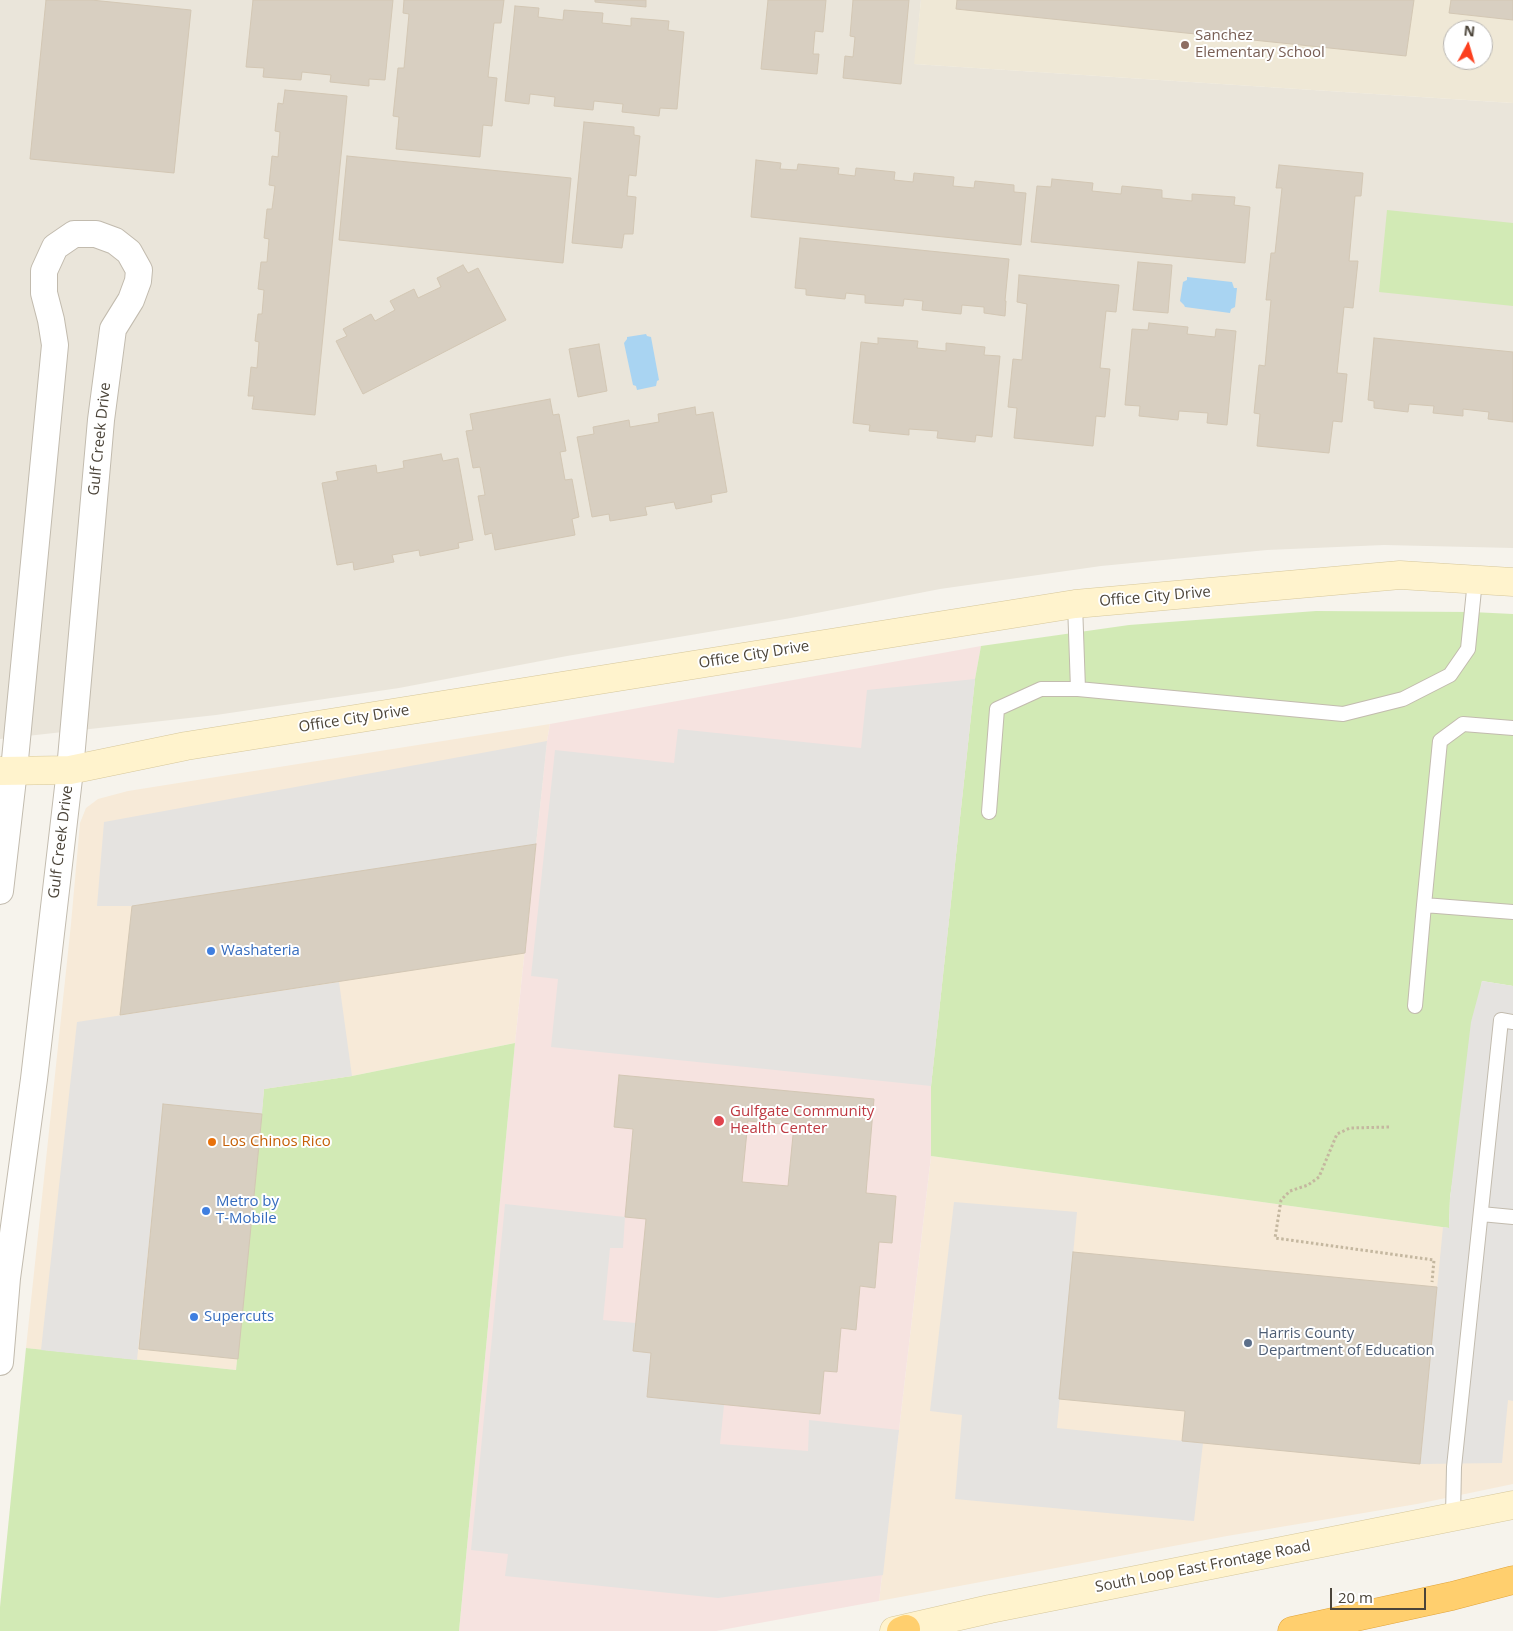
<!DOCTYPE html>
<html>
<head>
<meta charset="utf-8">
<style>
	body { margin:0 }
	#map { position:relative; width:1513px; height:1631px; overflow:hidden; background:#f6f3ec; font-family:"Open Sans",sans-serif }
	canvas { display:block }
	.north { position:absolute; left:1443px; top:20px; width:50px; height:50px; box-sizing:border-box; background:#fff; border:1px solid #b7b4b0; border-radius:50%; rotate:6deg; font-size:14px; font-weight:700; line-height:20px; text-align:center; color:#4b4439 }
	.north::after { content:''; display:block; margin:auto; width:18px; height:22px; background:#fc3f1d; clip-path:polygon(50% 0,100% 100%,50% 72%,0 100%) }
	.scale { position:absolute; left:1330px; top:1588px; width:96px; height:22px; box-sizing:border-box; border:2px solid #4b4439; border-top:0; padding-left:6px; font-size:15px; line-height:18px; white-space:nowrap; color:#4b4439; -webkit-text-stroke:4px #fff; paint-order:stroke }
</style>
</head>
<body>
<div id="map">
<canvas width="1513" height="1631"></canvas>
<div class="north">N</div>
<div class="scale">20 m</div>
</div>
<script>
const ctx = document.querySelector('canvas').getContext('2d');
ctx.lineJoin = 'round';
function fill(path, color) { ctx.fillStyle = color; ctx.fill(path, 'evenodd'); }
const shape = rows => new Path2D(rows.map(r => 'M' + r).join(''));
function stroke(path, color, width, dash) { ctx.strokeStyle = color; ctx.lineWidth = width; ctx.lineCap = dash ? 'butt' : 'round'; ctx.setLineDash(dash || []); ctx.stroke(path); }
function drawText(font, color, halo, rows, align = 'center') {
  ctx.font = font + ' "Open Sans",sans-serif'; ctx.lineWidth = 4; ctx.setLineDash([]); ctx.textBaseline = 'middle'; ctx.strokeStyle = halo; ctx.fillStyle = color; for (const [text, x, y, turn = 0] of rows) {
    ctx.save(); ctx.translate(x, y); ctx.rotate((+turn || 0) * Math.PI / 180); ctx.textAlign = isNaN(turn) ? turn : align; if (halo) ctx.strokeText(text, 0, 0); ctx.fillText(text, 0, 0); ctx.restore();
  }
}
fill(shape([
	[0,0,921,0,915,64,1513,103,1513,548,1384,545,1267,550,1101,566,940,589,791,618,567,656,399,688,216,715,0,739]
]), '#eae5da');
fill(shape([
	[550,724,547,741,515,1043,352,1076,264,1090,236,1370,26,1348,71,924,80,823,86,808,98,799,128,791],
	[1513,986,1513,1484,1417,1504,1227,1536,879,1601,931,1156,1449,1228]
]), '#f7ead8');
fill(shape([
	[921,0,1513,0,1513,103,914,64],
	[1453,30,1483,30,1483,60,1453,60]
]), '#efe8d6');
fill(shape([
	[981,646,975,679,931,1086,931,1156,879,1601,716,1631,459,1631,515,1043,547,741,550,724]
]), '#f6e3e0');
fill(shape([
	[1387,210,1513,223,1513,306,1379,292],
	[1316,611,1472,612,1513,614,1513,986,1482,981,1450,1198,1449,1228,931,1156,931,1086,975,679,981,646,1129,625],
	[515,1043,459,1631,0,1631,0,1607,26,1348,236,1370,264,1089,352,1076]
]), '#d2eab5');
fill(shape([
	[975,679,931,1086,551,1047,558,979,531,976,555,750,674,763,678,729,861,748,867,690],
	[547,741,536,844,132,906,97,906,104,822],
	[1482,981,1513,986,1513,1401,1508,1400,1502,1463,1420,1464,1443,1227,1449,1228,1450,1198,1471,1022],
	[339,982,352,1076,264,1089,262,1114,163,1104,137,1360,41,1350,77,1022],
	[954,1202,1077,1212,1057,1428,1203,1443,1194,1521,955,1499,962,1415,930,1411],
	[505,1204,625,1217,623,1248,610,1248,603,1320,636,1323,633,1351,651,1353,647,1397,724,1405,720,1444,808,1451,809,1420,899,1430,883,1575,718,1598,505,1576,508,1554,471,1550]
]), '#e5e3e0');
fill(shape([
	[1187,277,1232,282,1234,288,1237,288,1235,307,1231,309,1230,313,1185,307,1184,305,1180,301,1183,282,1187,280],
	[646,334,647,336,651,337,659,380,657,381,656,386,637,390,636,386,633,385,624,343,627,339,627,337]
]), '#a9d4f2');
const building = shape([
	[46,0,91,0,191,10,174,173,30,159,46,0],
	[253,0,393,0,385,80,369,79,369,86,330,82,331,75,302,72,301,80,263,77,264,68,246,67,253,0],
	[404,0,504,0,501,23,494,23,488,77,497,78,492,126,483,125,480,157,396,149,399,117,393,116,398,68,404,68,409,14,403,13,404,0],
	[595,0,646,0,646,7,595,2,595,0],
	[768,0,826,0,823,32,815,31,813,54,819,54,817,74,761,69,768,0],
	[853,0,909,0,901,84,843,78,845,56,853,57,855,37,850,36,853,0],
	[957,0,1414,0,1406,56,956,9,957,0],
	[1451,0,1513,0,1513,20,1449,13,1451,0],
	[515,6,539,8,538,17,563,20,564,10,603,13,602,23,631,26,631,18,669,21,668,30,684,32,677,109,660,108,659,116,622,112,623,104,594,101,593,110,554,106,555,97,530,94,529,104,505,101,515,6],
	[285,90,347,96,315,415,252,409,254,396,248,396,251,367,257,368,259,342,255,341,258,314,262,314,264,290,258,289,261,262,267,262,269,239,264,238,267,209,272,209,275,186,269,185,272,156,278,157,280,132,275,131,278,103,283,104,285,90],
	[584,122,634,127,634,135,640,136,636,176,629,175,627,196,636,197,633,234,624,234,622,248,572,243,584,122],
	[347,156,571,178,563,263,339,240,347,156],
	[756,160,781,163,780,169,797,170,798,164,839,168,838,174,855,176,856,168,895,172,894,180,913,182,914,173,954,177,953,186,974,188,975,181,1014,185,1014,192,1026,193,1021,245,751,217,756,160],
	[1279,165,1363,173,1361,196,1355,196,1349,261,1358,261,1353,308,1344,307,1337,373,1347,374,1342,422,1333,421,1329,453,1257,446,1260,414,1254,413,1259,365,1265,366,1271,300,1266,300,1271,253,1275,253,1282,188,1276,188,1279,165],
	[1052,179,1093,183,1092,191,1121,194,1122,186,1162,190,1162,198,1192,201,1192,194,1235,197,1234,205,1250,207,1245,263,1031,242,1037,186,1051,187,1052,179],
	[800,238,1009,259,1005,301,1006,301,1005,316,984,313,984,307,962,305,961,314,922,310,923,301,904,299,903,306,865,303,865,295,846,293,845,299,806,295,806,289,795,288,800,238],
	[1138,262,1172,265,1168,313,1133,310,1138,262],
	[463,265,468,273,478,268,506,320,363,394,336,341,347,336,343,329,371,314,375,321,395,310,390,301,414,289,418,298,441,287,437,278,463,265],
	[1019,275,1119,285,1116,312,1106,311,1100,368,1110,369,1105,417,1096,416,1093,446,1014,438,1017,408,1008,407,1013,359,1022,360,1027,304,1017,302,1019,275],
	[1149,323,1188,327,1187,334,1215,337,1216,329,1236,331,1227,425,1207,423,1208,413,1179,411,1178,420,1139,416,1140,406,1125,405,1132,329,1148,330,1149,323],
	[878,338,918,341,917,348,946,351,946,343,985,347,984,355,1000,356,992,437,976,435,975,442,937,438,938,431,909,429,909,435,869,431,870,425,853,423,861,342,878,344,878,338],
	[1374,338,1513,352,1513,422,1488,419,1489,412,1463,409,1463,416,1433,413,1434,406,1409,404,1408,412,1374,408,1374,401,1368,400,1374,338],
	[599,344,607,391,578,397,569,349,599,344],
	[550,399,553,415,559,414,566,451,560,452,565,480,572,479,579,517,572,519,575,535,495,550,492,533,485,535,478,496,485,495,480,467,473,468,466,431,473,430,470,414,550,399],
	[695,407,696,415,713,412,727,492,711,495,712,502,676,509,674,502,645,507,647,515,610,521,609,514,592,517,577,437,594,434,593,427,629,420,630,427,659,422,658,414,695,407],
	[441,454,443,461,458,458,473,540,458,543,459,548,420,556,419,550,392,555,394,562,354,570,353,562,337,565,322,483,338,480,336,472,376,465,377,473,404,468,403,461,441,454],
	[536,844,525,953,120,1015,132,906,536,844],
	[619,1075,874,1099,866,1193,896,1196,892,1243,879,1242,875,1288,860,1286,856,1330,841,1328,837,1372,824,1371,820,1414,647,1397,651,1353,633,1351,646,1219,625,1217,633,1129,614,1127,619,1075],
	[748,1121,794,1125,788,1186,742,1182,748,1121],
	[163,1104,262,1114,238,1359,139,1349,163,1104],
	[1073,1252,1437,1287,1420,1464,1182,1441,1185,1411,1059,1399,1073,1252]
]);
fill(building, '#d8cfc1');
stroke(building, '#d3c7b4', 1);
const lane = shape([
	[1075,604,1078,689,1343,714,1403,699,1450,675,1468,649,1475,580],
	[1513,728,1463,724,1440,741,1424,905,1513,912],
	[989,812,997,709,1041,689,1078,689],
	[1415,1006,1424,905],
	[1481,1214,1513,1217],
	[1453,1516,1454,1467,1501,1020,1513,1022]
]);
const street = shape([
	[0,891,14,770,55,345,51,320,44,293,44,271,55,247,74,234,96,234,115,241,129,252,139,270,138,281,131,300,113,329,101,420,70,770,34,1079,7,1278,0,1362]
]);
const secondary = shape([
	[0,771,70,770,186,746,1075,604,1400,575,1513,582],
	[894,1631,990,1609,1513,1505]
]);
const highway = shape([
	[901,1631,906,1629],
	[1292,1631,1452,1596,1513,1580]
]);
stroke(lane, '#c2bbae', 16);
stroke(street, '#c2bbae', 28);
stroke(secondary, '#d6c79b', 29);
stroke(highway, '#e0a43c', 29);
stroke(shape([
	[1389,1127,1350,1128,1337,1134,1319,1177,1308,1185,1290,1191,1281,1200,1275,1238,1434,1260,1432,1282]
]), '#c4b79f', 3, [2.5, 2.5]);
stroke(lane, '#fff', 14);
stroke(street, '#fff', 26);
stroke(secondary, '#fff3cd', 28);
stroke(highway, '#ffcf6e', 28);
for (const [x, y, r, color] of [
	[1185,45,5,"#8d6e63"],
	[211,951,5,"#3f7fe0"],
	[719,1121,6,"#e0444e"],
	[212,1142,5,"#e8710a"],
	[206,1211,5,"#3f7fe0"],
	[194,1317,5,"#3f7fe0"],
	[1248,1343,5,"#5c6f8a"]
]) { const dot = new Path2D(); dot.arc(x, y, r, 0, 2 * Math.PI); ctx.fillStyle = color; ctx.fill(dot); stroke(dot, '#fff', 2); }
drawText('15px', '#785e54', '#fff', [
	["Sanchez",1195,36],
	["Elementary School",1195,53]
], 'left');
drawText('15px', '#4b4439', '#fff', [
	["Gulf Creek Drive",100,439,-84],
	["Office City Drive",1155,597,-5],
	["Office City Drive",754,655,-9],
	["Office City Drive",354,719,-9],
	["Gulf Creek Drive",61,842,-83],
	["South Loop East Frontage Road",1203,1567,-11]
]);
drawText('15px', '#366cbe', '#fff', [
	["Washateria",221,951],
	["Metro by",216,1202],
	["T-Mobile",216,1219],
	["Supercuts",204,1317]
], 'left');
drawText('15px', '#be3a42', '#fff', [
	["Gulfgate Community",730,1112],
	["Health Center",730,1129]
], 'left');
drawText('15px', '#c56008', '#fff', [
	["Los Chinos Rico",222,1142]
], 'left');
drawText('15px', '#4e5e75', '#fff', [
	["Harris County",1258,1334],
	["Department of Education",1258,1351]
], 'left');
</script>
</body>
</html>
